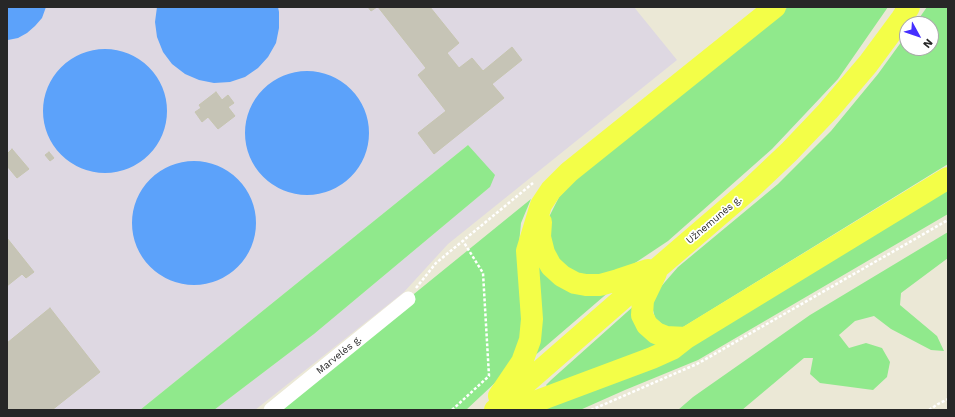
<!DOCTYPE html>
<html>
<head>
<meta charset="utf-8">
<style>
	body { margin:0 }
	#map { position:relative; width:955px; height:417px; overflow:hidden; background:#ebe8d6; font-family:"Work Sans",sans-serif }
	canvas { display:block }
	.frame { position:absolute; inset:0; border:8px solid #272727; pointer-events:none }
	.north { position:absolute; left:899px; top:16px; width:40px; height:40px; box-sizing:border-box; background:#fff; border:1px solid #a9a9a9; border-radius:50%; rotate:130deg; font-size:11px; font-weight:700; line-height:16px; text-align:center; color:#272727 }
	.north::after { content:''; display:block; margin:auto; width:14px; height:18px; background:#452fff; clip-path:polygon(50% 0,100% 100%,50% 72%,0 100%) }
</style>
</head>
<body>
<div id="map">
<canvas width="955" height="417"></canvas>
<div class="frame"></div>
<div class="north">N</div>
</div>
<script>
const ctx = document.querySelector('canvas').getContext('2d');
ctx.lineJoin = 'round';
function fill(path, color) { ctx.fillStyle = color; ctx.fill(path, 'evenodd'); }
const shape = rows => new Path2D(rows.map(r => 'M' + r).join(''));
function stroke(path, color, width, dash) { ctx.strokeStyle = color; ctx.lineWidth = width; ctx.lineCap = dash ? 'butt' : 'round'; ctx.setLineDash(dash || []); ctx.stroke(path); }
function drawText(font, color, halo, rows, align = 'center') {
  ctx.font = font + ' "Work Sans",sans-serif'; ctx.lineWidth = 3.5; ctx.setLineDash([]); ctx.textBaseline = 'middle'; ctx.strokeStyle = halo; ctx.fillStyle = color; for (const [text, x, y, turn = 0] of rows) {
    ctx.save(); ctx.translate(x, y); ctx.rotate((+turn || 0) * Math.PI / 180); ctx.textAlign = isNaN(turn) ? turn : align; if (halo) ctx.strokeText(text, 0, 0); ctx.fillText(text, 0, 0); ctx.restore();
  }
}
fill(shape([
	[7,7,634,7,677,60,448,244,404,292,255,410,214,410,314,334,490,187,468,145,140,410,7,410]
]), '#ded8e2');
fill(shape([
	[788,7,888,7,838,79,772,149,668,241,617,275,595,278,571,273,557,261,547,230,550,215,559,197,580,174,772,19],
	[927,7,948,7,948,164,680,329,668,329,655,318,652,306,658,290,678,267,778,184,831,131,878,74,907,34,907,48,931,48,931,24,915,24],
	[468,145,495,175,490,187,314,334,214,410,140,410],
	[948,189,948,214,698,360,625,390,580,410,535,410],
	[531,199,521,223,518,254,526,327,516,357,497,381,466,410,271,410],
	[948,232,948,258,901,293,900,305,937,336,944,351,931,350,891,329,874,316,855,321,839,335,849,348,866,343,882,348,890,362,887,377,873,390,820,383,810,374,813,358,804,358,742,410,678,410,693,397,810,315],
	[535,265,610,291,532,358],
	[636,304,661,343,549,389,546,385,551,380]
]), '#90e98c');
fill(shape([
	[7,7,46,7,42,18,35,26,27,33,18,38,8,40],
	[157,7,278,7,279,12,279,28,276,43,268,57,258,68,245,77,230,82,214,83,199,80,185,74,172,64,163,52,157,37,155,22],
	'43 111a62 62 0 1 1 124 0a62 62 0 1 1-124 0Z',
	'245 133a62 62 0 1 1 124 0a62 62 0 1 1-124 0Z',
	'132 223a62 62 0 1 1 124 0a62 62 0 1 1-124 0Z'
]), '#5ca2fa');
const building = shape([
	[368,7,377,7,371,11,368,7],
	[378,7,430,7,459,43,447,53,459,68,472,58,483,71,512,47,522,60,492,84,504,98,434,154,418,133,446,111,418,75,426,68,378,7],
	[216,92,222,100,228,95,234,103,228,107,235,116,218,129,208,117,202,122,195,112,201,108,199,105,216,92],
	[12,149,29,169,17,178,7,166,7,154,12,149],
	[49,152,54,158,50,161,45,155,49,152],
	[7,238,34,272,26,278,22,274,7,286,7,238],
	[50,308,100,372,52,410,7,410,7,343,50,308]
]);
fill(building, '#c6c4b6');
stroke(building, '#c6c5b0', 1);
stroke(shape([
	[416,288,436,263,533,183],
	[452,410,489,376,483,273,463,241],
	[591,410,697,364,948,220],
	[929,410,938,404,948,399]
]), '#fff', 2.5, [3, 2]);
stroke(shape([
	[271,410,408,299]
]), '#fff', 15);
stroke(shape([
	[541,222,540,237,544,253,551,266,562,276,575,283,586,285,600,285,618,280,648,270],
	[656,273,643,300,642,315,647,325,656,333,666,337,686,338],
	[499,396,522,362,530,340,532,319,527,251,541,205,551,190,569,172,775,7],
	[495,410,659,267,751,188,789,152,828,111,868,64,902,18,909,7],
	[513,410,652,358,672,349,686,338,948,178]
]), '#f3fe48', 22);
drawText('10px', '#272727', '#fff', [
	["Užnemunės g.",714,220,-40],
	["Marvelės g.",339,355,-39]
]);
</script>
</body>
</html>
